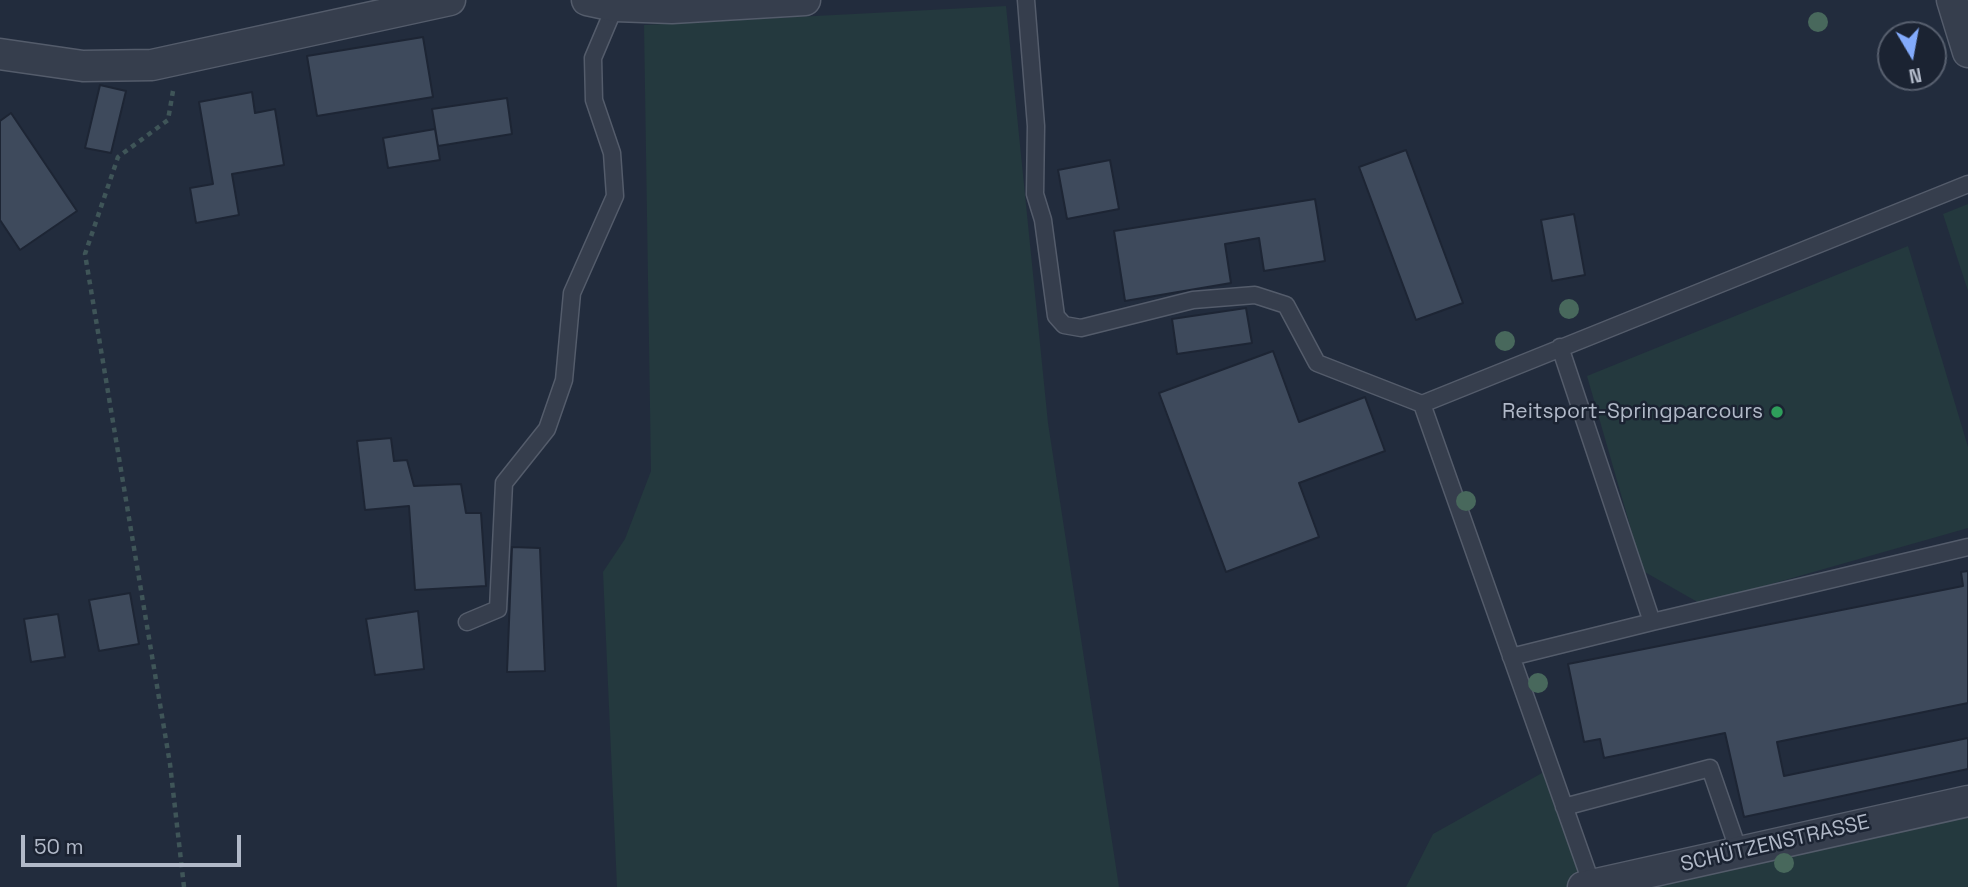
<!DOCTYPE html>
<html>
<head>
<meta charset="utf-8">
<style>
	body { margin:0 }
	#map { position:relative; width:1968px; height:887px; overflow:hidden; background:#222c3d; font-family:"Space Grotesk",sans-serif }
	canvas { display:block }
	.north { position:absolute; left:1877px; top:21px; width:70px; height:70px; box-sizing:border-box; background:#1b2332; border:2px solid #575f6e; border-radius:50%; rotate:170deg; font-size:19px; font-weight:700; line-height:28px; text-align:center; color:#b1b9c8 }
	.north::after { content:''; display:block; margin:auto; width:24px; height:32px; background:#83abfc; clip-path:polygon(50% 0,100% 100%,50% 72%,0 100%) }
	.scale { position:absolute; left:21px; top:835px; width:220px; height:32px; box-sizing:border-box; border:4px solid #b1b9c8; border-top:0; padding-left:9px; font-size:21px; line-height:24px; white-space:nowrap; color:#b1b9c8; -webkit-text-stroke:5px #1b2332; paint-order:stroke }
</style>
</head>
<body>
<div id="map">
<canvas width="1968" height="887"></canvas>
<div class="north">N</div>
<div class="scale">50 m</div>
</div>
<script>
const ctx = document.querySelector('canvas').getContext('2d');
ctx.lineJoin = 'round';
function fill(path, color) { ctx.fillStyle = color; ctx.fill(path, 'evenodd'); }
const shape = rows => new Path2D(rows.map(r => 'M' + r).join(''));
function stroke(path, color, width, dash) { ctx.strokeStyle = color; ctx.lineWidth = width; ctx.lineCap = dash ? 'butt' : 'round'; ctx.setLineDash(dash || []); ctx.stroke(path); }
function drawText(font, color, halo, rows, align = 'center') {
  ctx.font = font + ' "Space Grotesk",sans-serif'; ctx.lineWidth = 5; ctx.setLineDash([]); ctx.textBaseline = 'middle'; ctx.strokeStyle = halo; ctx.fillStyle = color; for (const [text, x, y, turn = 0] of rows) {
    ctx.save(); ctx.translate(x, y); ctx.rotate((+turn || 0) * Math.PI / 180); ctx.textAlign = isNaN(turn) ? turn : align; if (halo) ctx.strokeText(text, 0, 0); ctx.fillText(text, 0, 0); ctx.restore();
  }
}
fill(shape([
	[1006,6,1048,423,1119,887,617,887,603,572,625,539,651,471,644,25],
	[1968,204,1968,291,1943,214],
	[1908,246,1968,447,1968,528,1701,604,1643,571,1587,376],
	[1551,768,1592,885,1968,801,1968,887,1406,887,1433,834]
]), '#24393e');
const building = shape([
	[423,37,433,97,317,116,307,56,423,37],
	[100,85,126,91,111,153,85,148,100,85],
	[252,92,255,113,275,109,284,165,232,174,239,215,196,223,190,188,213,184,199,102,252,92],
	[507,98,512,134,438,146,432,109,507,98],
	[11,113,77,211,20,250,0,220,0,121,11,113],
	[435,129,440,160,388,168,383,138,435,129],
	[1406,150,1463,303,1416,320,1359,167,1406,150],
	[1110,160,1119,209,1067,219,1058,170,1110,160],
	[1315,199,1325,261,1264,271,1259,238,1225,244,1231,283,1125,301,1114,231,1315,199],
	[1574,214,1585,275,1552,281,1541,220,1574,214],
	[1246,308,1252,343,1177,354,1172,319,1246,308],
	[1273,351,1299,422,1365,397,1385,451,1299,483,1319,537,1226,572,1159,393,1273,351],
	[391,438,394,461,407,460,414,486,461,484,466,513,481,513,486,586,415,590,409,506,365,510,357,441,391,438],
	[512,547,540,548,545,671,507,672,512,547],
	[1968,571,1968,703,1777,742,1784,776,1968,738,1968,769,1744,817,1725,733,1604,758,1600,739,1584,742,1568,664,1963,586,1961,572,1968,571],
	[130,593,139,644,99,651,89,600,130,593],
	[418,611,424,669,375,675,366,619,418,611],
	[58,614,65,657,31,662,24,619,58,614]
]);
fill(building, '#3e4a5c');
stroke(building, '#1d2534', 2);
const service = shape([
	[1026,0,1036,126,1035,194,1043,220,1056,316,1064,325,1081,328,1193,300,1255,295,1286,305,1317,363,1422,404,1968,184],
	[1560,347,1652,622,1968,547],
	[1422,404,1592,885],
	[467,622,498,609,504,483,547,429,564,380,572,293,615,196,612,153,594,100,593,58,615,6],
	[1511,657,1652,622],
	[1564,807,1710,768,1739,852]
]);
const minor = shape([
	[587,0,615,6,672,8,805,0],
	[1952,0,1968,52],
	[0,54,83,66,152,65,450,0],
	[1583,887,1968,801]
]);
stroke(service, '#545c6b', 19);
stroke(minor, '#545c6b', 33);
stroke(shape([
	[173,91,168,120,118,157,85,254,170,764,184,887]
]), '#3f5558', 4.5, [5, 5]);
stroke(service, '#363e4d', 16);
stroke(minor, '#363e4d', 30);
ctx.fillStyle = '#48685c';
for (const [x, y] of [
	[1818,22],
	[1569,309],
	[1505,341],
	[1466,501],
	[1538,683],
	[1784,863]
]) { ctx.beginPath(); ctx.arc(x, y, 10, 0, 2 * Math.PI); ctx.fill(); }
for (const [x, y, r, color] of [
	[1777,412,7,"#2e9e5b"]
]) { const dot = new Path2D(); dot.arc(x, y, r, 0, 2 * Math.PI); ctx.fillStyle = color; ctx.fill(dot); stroke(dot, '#1b2332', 2.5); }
drawText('21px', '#b1b9c8', '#1b2332', [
	["Reitsport-Springparcours",1763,412]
], 'right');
drawText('21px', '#b1b9c8', '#1b2332', [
	["SCHÜTZENSTRASSE",1775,844,-13]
]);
</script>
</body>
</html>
